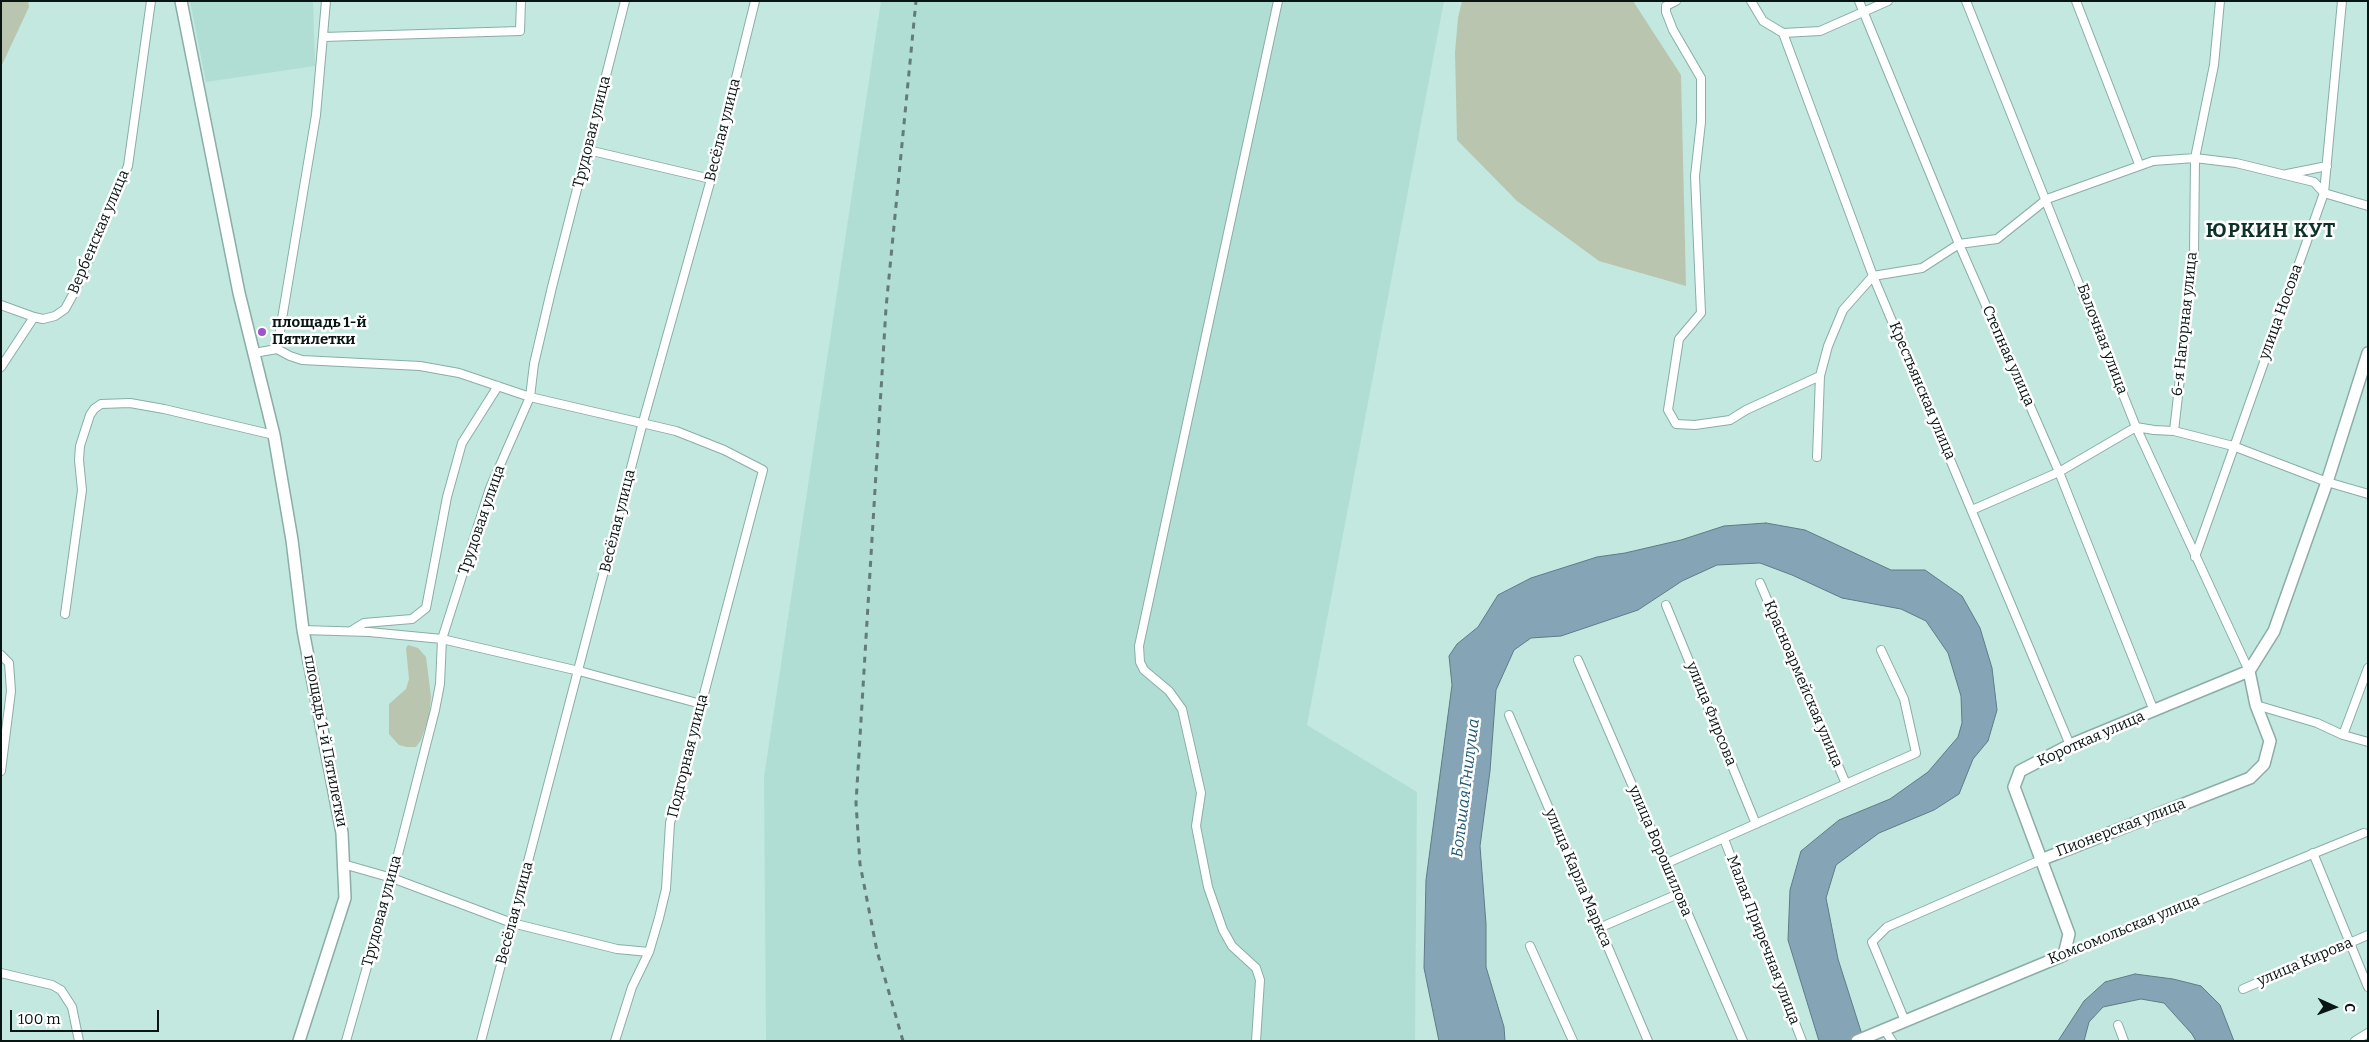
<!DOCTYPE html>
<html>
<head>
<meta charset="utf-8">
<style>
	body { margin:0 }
	#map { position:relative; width:2369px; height:1042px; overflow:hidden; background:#c3e8e0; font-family:Bitter,serif }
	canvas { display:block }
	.frame { position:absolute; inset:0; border:2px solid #081513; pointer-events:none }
	.north { position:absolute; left:2309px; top:982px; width:50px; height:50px; -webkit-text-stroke:4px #fff; paint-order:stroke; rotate:92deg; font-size:14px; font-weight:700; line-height:20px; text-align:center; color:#081513 }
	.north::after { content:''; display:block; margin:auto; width:18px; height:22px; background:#081513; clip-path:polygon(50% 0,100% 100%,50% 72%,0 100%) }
	.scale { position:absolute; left:10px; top:1010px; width:149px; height:22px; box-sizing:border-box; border:2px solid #081513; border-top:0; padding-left:6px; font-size:15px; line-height:18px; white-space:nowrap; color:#081513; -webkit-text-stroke:4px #fff; paint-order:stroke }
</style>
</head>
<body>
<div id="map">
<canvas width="2369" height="1042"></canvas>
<div class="frame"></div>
<div class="north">С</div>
<div class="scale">100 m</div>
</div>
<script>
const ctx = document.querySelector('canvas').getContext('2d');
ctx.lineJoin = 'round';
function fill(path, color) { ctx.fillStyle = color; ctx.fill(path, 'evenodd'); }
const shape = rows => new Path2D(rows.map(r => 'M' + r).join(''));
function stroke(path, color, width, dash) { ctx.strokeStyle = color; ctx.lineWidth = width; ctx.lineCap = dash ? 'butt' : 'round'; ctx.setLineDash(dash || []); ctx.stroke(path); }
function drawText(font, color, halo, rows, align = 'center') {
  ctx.font = font + ' Bitter,serif'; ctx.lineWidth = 5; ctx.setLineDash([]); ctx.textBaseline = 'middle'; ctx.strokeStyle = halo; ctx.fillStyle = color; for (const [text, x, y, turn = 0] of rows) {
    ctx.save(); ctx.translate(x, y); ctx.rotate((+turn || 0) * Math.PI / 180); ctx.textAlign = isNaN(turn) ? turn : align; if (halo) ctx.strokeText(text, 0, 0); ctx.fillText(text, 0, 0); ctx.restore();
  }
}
fill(shape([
	[190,1,313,1,315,66,206,82],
	[881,1,1444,1,1307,725,1417,792,1415,1041,766,1041,764,777]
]), '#b0ded5');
fill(shape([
	[1,1,28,1,29,7,1,67],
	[1462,1,1633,1,1681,75,1686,286,1599,261,1517,201,1457,140,1455,52,1458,18],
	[408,645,418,648,426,657,431,697,429,717,421,740,416,747,407,747,399,745,389,734,389,704,406,689,409,679,406,648]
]), '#b9c5ae');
const water = shape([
	[1766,523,1805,530,1891,570,1925,570,1962,596,1980,628,1992,668,1997,710,1988,741,1973,759,1959,794,1934,810,1879,833,1836,865,1826,898,1838,959,1864,1041,1819,1041,1788,940,1790,890,1801,851,1839,820,1890,799,1928,772,1958,737,1962,723,1961,696,1948,653,1926,621,1901,609,1842,598,1792,575,1760,563,1717,565,1682,581,1638,610,1561,636,1531,638,1514,650,1496,690,1490,771,1480,846,1486,924,1486,967,1504,1027,1505,1041,1439,1041,1424,968,1426,880,1452,685,1449,656,1457,644,1478,627,1498,595,1531,578,1597,557,1625,553,1681,540,1724,526,1766,523],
	[2135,974,2173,979,2201,986,2220,1005,2234,1041,2196,1041,2192,1034,2164,1003,2141,999,2103,1007,2089,1022,2084,1041,2058,1041,2084,1001,2105,982,2135,974]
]);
fill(water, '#85a5b7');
stroke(water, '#607a86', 1);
const street = shape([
	[1751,1,1763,21,1783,33,1820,31,1888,1],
	[1859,1,1959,244,2059,472,2154,711],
	[1966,1,2136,427,2249,671],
	[2076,1,2139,164],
	[1666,6,1666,12,1673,30,1701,78,1701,122,1695,176,1701,313,1679,339,1668,410,1676,424,1695,425,1730,420,1746,410,1820,376],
	[1666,6,1676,1],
	[1783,33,1873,276,2070,745],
	[323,37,520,31,521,1],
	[588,150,711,179],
	[2287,174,2327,166],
	[1,305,34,317],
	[277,349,316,115,326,1],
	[254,353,277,349,290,356,302,360,420,366,459,373,530,397,676,431,724,450,763,470,670,823,666,889,659,918,649,952,632,987,615,1041],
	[1,367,34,317,43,319,55,316,65,309,76,289,128,166,151,1],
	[2174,431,2194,255,2195,158,2214,65,2220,1],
	[1817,457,1820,376,1828,346,1843,310,1873,276,1922,268,1959,244,1997,239,2047,199,2153,161,2195,158,2236,163,2314,182,2324,193,2368,206],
	[1972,510,2059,472,2136,427,2154,430,2174,431,2233,446,2327,482,2368,494],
	[2195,557,2324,193,2342,1],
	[1760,583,1846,784],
	[1666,605,1756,824],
	[65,614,82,490,79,460,80,446,90,415,94,409,101,404,130,403,164,409,274,435],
	[303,630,369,632,442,639,579,671,701,704],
	[351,631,364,623,412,619,426,608,447,497,462,443,498,386],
	[1,655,9,663,11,691,1,771],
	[1578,660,1743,1041],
	[2256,705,2317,723,2343,735,2368,742],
	[1509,715,1648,1041],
	[2343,735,2368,668],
	[1724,839,1802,1041],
	[2313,853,2368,987],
	[343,864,392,878,512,923,617,949,649,952],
	[1665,864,1916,753,1904,699,1881,650],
	[1599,928,1678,894],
	[1530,946,1573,1041],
	[2064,955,2364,833],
	[1,973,52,985,61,990,72,1007,79,1041],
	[2243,989,2368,935],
	[1905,1021,1872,942,1887,927,2043,859],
	[2118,1025,2124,1041],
	[1884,1029,1892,1041],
	[346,1041,392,878,435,710,440,684,442,639,490,488,530,397,534,364,552,287,625,1],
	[481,1041,643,422,711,179,755,1],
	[1256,1041,1260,980,1256,968,1232,946,1223,930,1208,887,1196,826,1201,793,1182,709,1169,691,1144,670,1140,662,1139,646,1278,1],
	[2355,1041,2368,1033]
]);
const secondary = shape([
	[181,1,239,293,274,435,292,540,303,630,342,833,345,898,299,1041],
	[2249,671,2274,631,2327,482,2368,353],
	[2043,859,2250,778,2264,764,2270,741,2256,705,2249,671],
	[1857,1041,2064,955,2069,934,2014,787,2020,771,2070,745,2249,671]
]);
stroke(street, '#8aada7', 10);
stroke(secondary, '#8aada7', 14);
stroke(street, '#fff', 8);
stroke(secondary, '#fff', 11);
stroke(shape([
	[903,1041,877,951,860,864,856,803,886,308,916,1]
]), '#647c78', 3, [6, 6]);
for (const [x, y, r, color] of [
	[262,332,5,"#9d55c9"]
]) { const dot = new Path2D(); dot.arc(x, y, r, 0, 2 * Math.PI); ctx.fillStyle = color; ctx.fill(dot); stroke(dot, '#fff', 2); }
drawText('15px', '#081513', '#fff', [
	["Весёлая улица",723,130,-76],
	["Трудовая улица",592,132,-76],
	["Вербенская улица",99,232,-67],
	["улица Носова",2281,312,-70],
	["6-я Нагорная улица",2185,324,-84],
	["Балочная улица",2102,339,69],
	["Степная улица",2008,356,66],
	["Крестьянская улица",1922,391,67],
	["Трудовая улица",482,520,-71],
	["Весёлая улица",618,521,-76],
	["Красноармейская улица",1803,684,67],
	["улица Фирсова",1711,714,68],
	["Короткая улица",2091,739,-24],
	["площадь 1-й Пятилетки",325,741,79],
	["Подгорная улица",688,756,-76],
	["Пионерская улица",2121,828,-21],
	["улица Ворошилова",1660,851,67],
	["улица Карла Маркса",1578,878,67],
	["Трудовая улица",382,911,-75],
	["Весёлая улица",515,913,-75],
	["Комсомольская улица",2124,930,-22],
	["Малая Приречная улица",1763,940,69],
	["улица Кирова",2305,962,-23]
]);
drawText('bold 15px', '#081513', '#fff', [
	["площадь 1-й",272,323],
	["Пятилетки",272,340]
], 'left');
drawText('italic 16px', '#1c5571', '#fff', [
	["Большая Гнилуша",1466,788,-83]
]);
ctx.letterSpacing = '1px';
drawText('bold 20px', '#10302c', '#fff', [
	["ЮРКИН КУТ",2271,231]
]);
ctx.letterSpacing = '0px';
</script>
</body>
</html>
